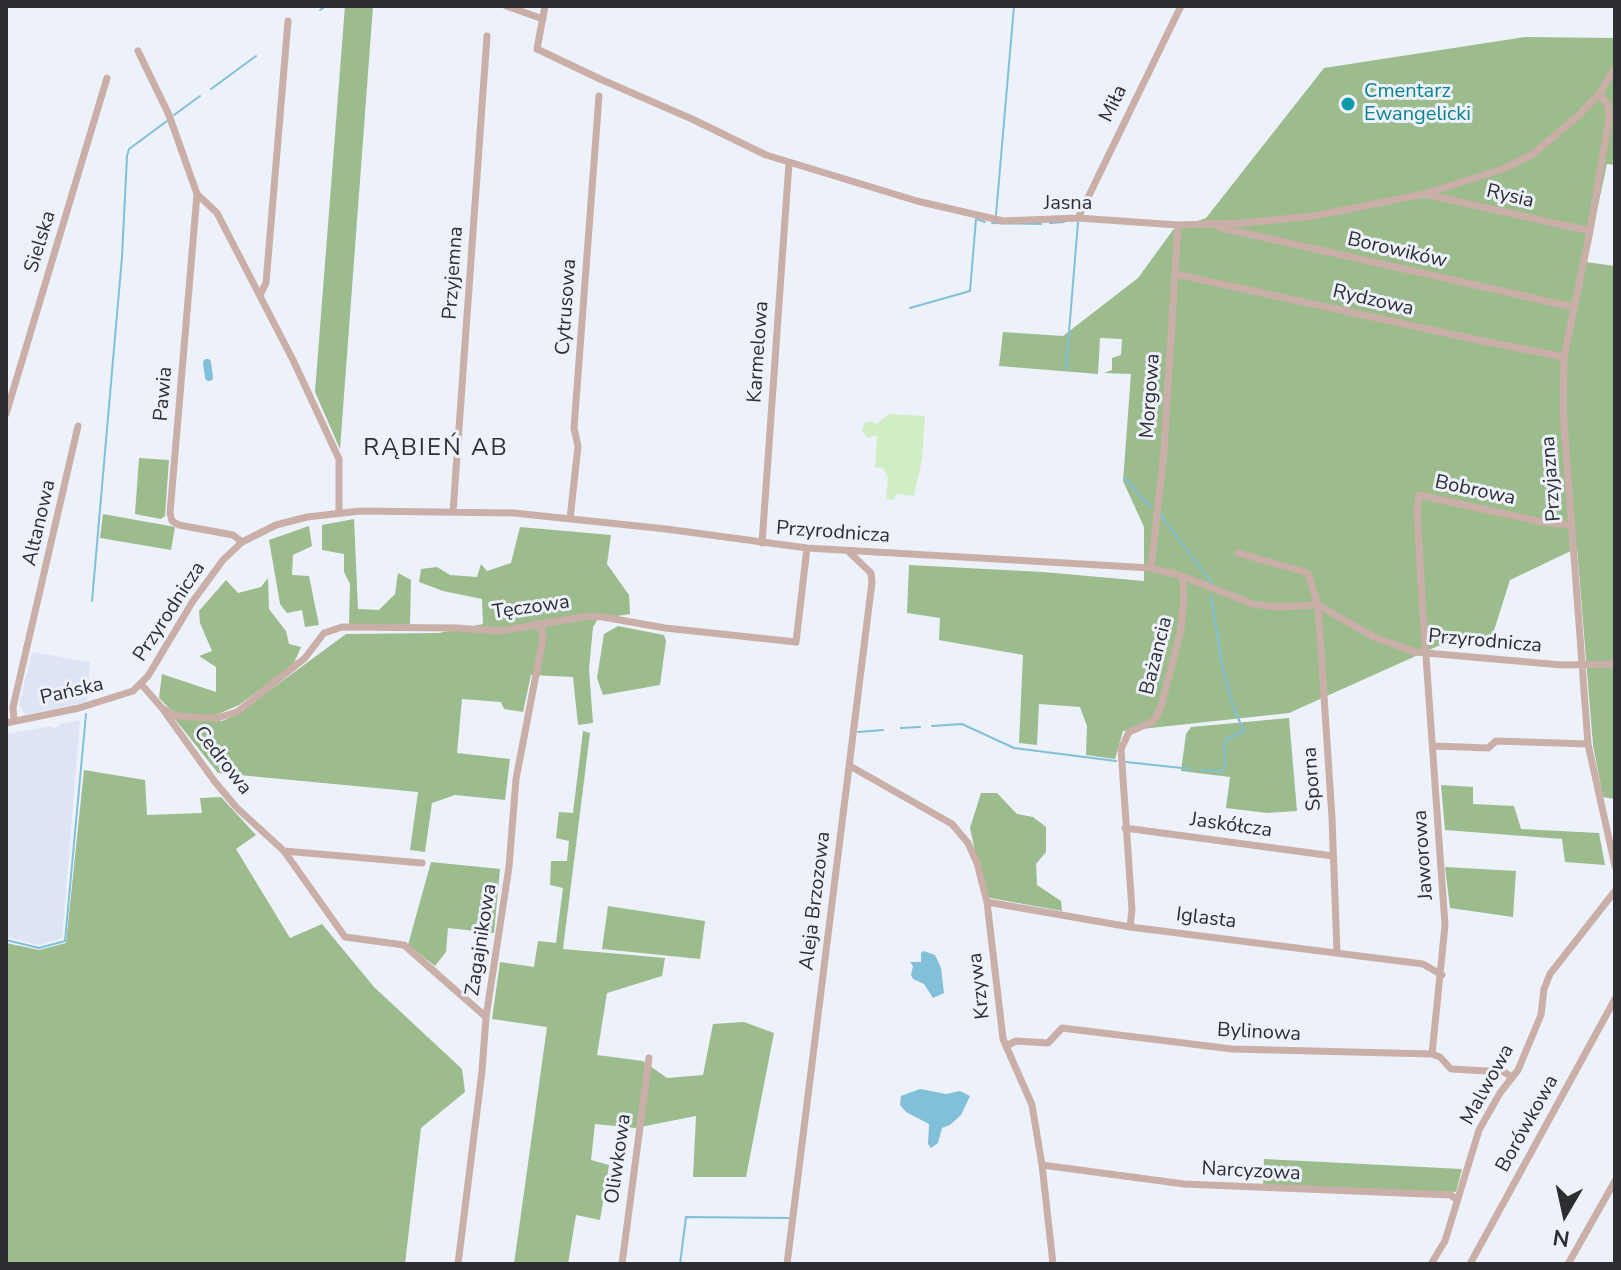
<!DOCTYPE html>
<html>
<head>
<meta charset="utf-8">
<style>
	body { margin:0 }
	#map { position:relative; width:1621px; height:1270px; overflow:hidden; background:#edf1fa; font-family:"Nunito Sans",sans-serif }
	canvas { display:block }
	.frame { position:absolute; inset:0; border:8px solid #2d2e32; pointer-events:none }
	.north { position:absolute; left:1525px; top:1174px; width:80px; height:80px; -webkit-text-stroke:6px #edf1fa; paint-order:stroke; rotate:189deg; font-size:22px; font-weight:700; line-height:32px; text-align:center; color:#2d2e32 }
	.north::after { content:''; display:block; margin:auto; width:28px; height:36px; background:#2d2e32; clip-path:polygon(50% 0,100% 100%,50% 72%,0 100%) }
</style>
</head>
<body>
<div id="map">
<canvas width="1621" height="1270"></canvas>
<div class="frame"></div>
<div class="north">N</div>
</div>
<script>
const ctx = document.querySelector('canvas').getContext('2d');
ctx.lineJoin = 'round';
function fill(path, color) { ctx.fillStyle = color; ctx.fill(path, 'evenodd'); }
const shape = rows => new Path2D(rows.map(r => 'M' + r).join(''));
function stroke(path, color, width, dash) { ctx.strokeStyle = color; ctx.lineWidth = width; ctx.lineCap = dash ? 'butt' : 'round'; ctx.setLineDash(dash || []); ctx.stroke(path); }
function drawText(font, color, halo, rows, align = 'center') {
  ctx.font = font + ' "Nunito Sans",sans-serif'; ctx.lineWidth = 6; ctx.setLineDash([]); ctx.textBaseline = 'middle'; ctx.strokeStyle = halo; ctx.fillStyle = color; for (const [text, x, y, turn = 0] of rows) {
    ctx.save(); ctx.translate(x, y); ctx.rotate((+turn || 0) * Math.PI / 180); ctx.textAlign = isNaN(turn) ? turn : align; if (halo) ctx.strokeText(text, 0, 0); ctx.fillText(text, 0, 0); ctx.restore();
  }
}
fill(shape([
	[32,652,90,662,87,702,25,715,19,704],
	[80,720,62,938,40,945,6,937,6,734,50,726,52,728,59,727,60,724]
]), '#dde5f5');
fill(shape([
	[889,414,925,416,922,459,914,496,896,494,893,500,886,499,888,477,883,468,875,467,877,435,868,438,862,431,864,424,870,421,877,424]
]), '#d1edc4');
fill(shape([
	[345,6,373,6,340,449,315,392],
	[1525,37,1615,38,1615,165,1607,164,1586,262,1615,266,1615,799,1603,797,1593,745,1577,548,1510,580,1491,640,1438,646,1289,713,1123,731,1115,759,1086,755,1087,726,1080,707,1039,704,1037,745,1019,743,1023,655,939,640,940,618,907,613,909,565,1043,572,1144,581,1144,527,1123,481,1131,374,1104,373,1112,370,1112,358,1121,355,1122,339,1100,338,1098,374,999,366,1003,332,1063,336,1138,278,1173,230,1206,218,1324,68],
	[139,458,169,460,165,516,161,519,135,514],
	[103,514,175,527,171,550,100,538],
	[354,519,358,609,379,610,395,594,398,573,411,580,410,624,349,625,350,584,344,572,344,554,322,550,322,525],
	[309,526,312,546,293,555,292,575,309,576,319,625,305,627,302,610,287,613,280,604,269,540],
	[520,527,611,535,607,564,629,595,630,614,598,619,593,627,589,669,593,723,578,725,573,677,531,675,523,712,504,709,501,702,462,699,457,753,510,759,505,800,455,795,432,803,425,852,410,850,418,792,218,773,174,718,222,721,236,715,346,634,439,633,483,624,482,599,443,591,419,582,421,569,437,567,450,575,477,577,481,564,487,571,511,563],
	[268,578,269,609,286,631,289,644,301,647,293,665,239,705,209,718,174,713,159,698,162,674,216,692,216,667,199,656,212,651,200,623,199,611,226,580,238,593,261,587],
	[618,626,664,635,666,641,660,685,603,695,597,678,604,634],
	[1289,718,1297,811,1267,813,1226,808,1230,777,1181,771,1186,734,1191,727],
	[583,731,590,733,563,949,665,958,662,976,607,993,597,1055,643,1061,667,1078,703,1075,713,1024,744,1022,774,1033,746,1177,693,1177,696,1116,635,1128,595,1124,591,1160,609,1165,600,1220,576,1215,568,1264,514,1264,547,1027,492,1019,500,962,534,967,538,941,556,943,563,888,550,885,551,861,567,861,569,841,556,838,559,812,573,813],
	[84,770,145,780,147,815,202,813,200,798,221,797,256,835,236,849,290,938,322,924,374,987,462,1069,465,1092,421,1128,405,1264,6,1264,6,943,39,950,66,943],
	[1441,785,1473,787,1473,804,1514,806,1521,829,1599,833,1605,865,1565,862,1562,839,1445,830],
	[981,793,997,793,1017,814,1033,817,1046,827,1046,852,1036,864,1037,885,1061,901,1062,911,985,897,970,828],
	[431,862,500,869,494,933,448,928,446,952,435,966,408,945],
	[1445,867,1516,871,1513,917,1450,908],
	[608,906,705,921,700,959,602,949],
	[1264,1159,1462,1169,1456,1192,1263,1185]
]), '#9cbc8d');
fill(shape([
	[924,951,935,955,941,968,944,993,933,998,924,984,913,979,911,975,913,966,910,962,921,962,921,953],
	[920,1089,946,1094,960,1091,970,1096,961,1115,950,1125,942,1128,938,1143,931,1148,928,1144,929,1124,906,1112,900,1105,901,1096]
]), '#82bfd9');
stroke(shape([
	[320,10,326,6],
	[211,89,256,56],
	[174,115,200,96],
	[996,215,1014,6],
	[992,223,1041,224],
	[1050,223,1064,222],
	[910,308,970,291,976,219,985,222],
	[1066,369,1078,222],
	[1124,478,1151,507],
	[1160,514,1213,585],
	[92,601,122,257,127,156,129,149,167,121],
	[932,726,962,724,1014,748,1116,761],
	[901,728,920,727],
	[858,732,883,730],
	[1126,762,1191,769],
	[1200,770,1221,772,1225,766,1224,745,1226,739,1244,731,1233,707,1222,664,1211,596],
	[6,940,39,948,65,941,86,714],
	[680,1264,686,1217,789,1218]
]), '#82bfd9', 2);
stroke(shape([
	[207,363,209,377]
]), '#82bfd9', 8);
stroke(shape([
	[506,6,543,19],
	[545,6,537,49,600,79,692,119,766,155,917,201,1003,221,1078,218,1178,225,1242,223,1314,216,1424,194,1503,169,1533,154,1579,115,1599,94,1615,68],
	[138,51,169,115,197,194,170,513,172,521,179,525,233,535,242,542],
	[1599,94,1608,105,1609,118,1590,231,1564,357,1563,409,1588,744,1615,866],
	[197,194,217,213,293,360,339,459,339,512],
	[1424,194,1590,231],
	[1078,218,1181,6],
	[1214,224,1222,228,1573,307],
	[1175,274,1478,340,1564,357],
	[260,295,266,283,288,21],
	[6,414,107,78],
	[453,512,487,36],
	[570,519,578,446,574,428,599,96],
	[762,543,789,163],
	[1238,553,1308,573,1318,605,1332,818,1337,952],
	[1151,568,1164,451,1178,225],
	[142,685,162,708,215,782,237,808,284,851,345,937,404,945,486,1017],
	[162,708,174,715,186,717,217,718,237,712,305,658,324,633,342,627,457,628,499,631,589,616,603,617,665,628,796,642,807,548],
	[14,721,13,707,78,426],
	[6,723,79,708,133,691,148,676,193,601,223,560,242,542,276,525,307,517,360,511,514,513,666,529,807,548,1151,568,1182,576,1253,604,1275,607,1318,605,1374,637,1415,652,1562,665,1615,664],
	[1434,746,1488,748,1496,741,1588,744],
	[850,766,952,824,968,843,977,863,987,902,1003,1039,1032,1105,1042,1165,1053,1264],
	[1125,828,1333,856],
	[284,851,422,863],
	[987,902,1130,927,1423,964,1442,975],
	[1130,927,1132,910,1121,749,1129,732,1154,721,1161,707,1181,629,1184,598,1182,576],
	[1006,1046,1016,1041,1048,1043,1062,1028,1232,1049,1432,1054,1440,1057,1451,1069,1504,1072,1512,1077],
	[1432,1054,1445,925,1423,614,1417,512,1419,495,1542,522,1571,525],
	[1042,1165,1184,1184,1451,1195,1457,1200],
	[458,1264,482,1071,486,1017,509,867,516,779,543,638,542,631,537,624],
	[622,1264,649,1058],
	[787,1264,872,582,871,573,849,552],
	[1431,1264,1445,1241,1479,1130,1500,1093,1518,1070,1541,1015,1544,989,1550,974,1615,891],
	[1470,1264,1615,999],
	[1568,1264,1615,1181]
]), '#caafa8', 7);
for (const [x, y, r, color] of [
	[1348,104,8,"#0f9aa8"]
]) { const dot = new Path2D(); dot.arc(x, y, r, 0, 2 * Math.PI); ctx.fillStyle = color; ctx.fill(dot); stroke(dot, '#edf1fa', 3); }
drawText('20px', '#0d838f', '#edf1fa', [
	["Cmentarz",1364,92],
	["Ewangelicki",1364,115]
], 'left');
drawText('20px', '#2d2e32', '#edf1fa', [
	["Miła",1114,104,-64],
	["Rysia",1510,197,13],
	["Jasna",1068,204],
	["Sielska",41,242,-73],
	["Borowików",1397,251,13],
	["Przyjemna",454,273,-86],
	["Rydzowa",1373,301,13],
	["Cytrusowa",567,307,-86],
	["Karmelowa",759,352,-86],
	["Pawia",164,394,-85],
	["Morgowa",1151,396,-86],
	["Przyjazna",1552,479,-94],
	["Bobrowa",1475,491,12],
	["Altanowa",40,523,-77],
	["Przyrodnicza",833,533,4],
	["Tęczowa",531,608,-8],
	["Przyrodnicza",170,612,-57],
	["Przyrodnicza",1485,642,5],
	["Bażancia",1157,656,-76],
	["Pańska",72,692,-13],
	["Cedrowa",222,761,52],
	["Sporna",1313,779,-94],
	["Jaskółcza",1231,826,8],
	["Jaworowa",1424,855,-94],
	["Aleja Brzozowa",816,901,-83],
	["Iglasta",1206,919,7],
	["Zagajnikowa",482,940,-81],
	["Krzywa",980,986,-97],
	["Bylinowa",1259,1033,3],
	["Malwowa",1488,1085,-61],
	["Borówkowa",1528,1124,-61],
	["Oliwkowa",619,1159,-82],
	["Narcyzowa",1251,1172,3]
]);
ctx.letterSpacing = '2px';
drawText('24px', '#2c3036', '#edf1fa', [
	["RĄBIEŃ AB",436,449]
]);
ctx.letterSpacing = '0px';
</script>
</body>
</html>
